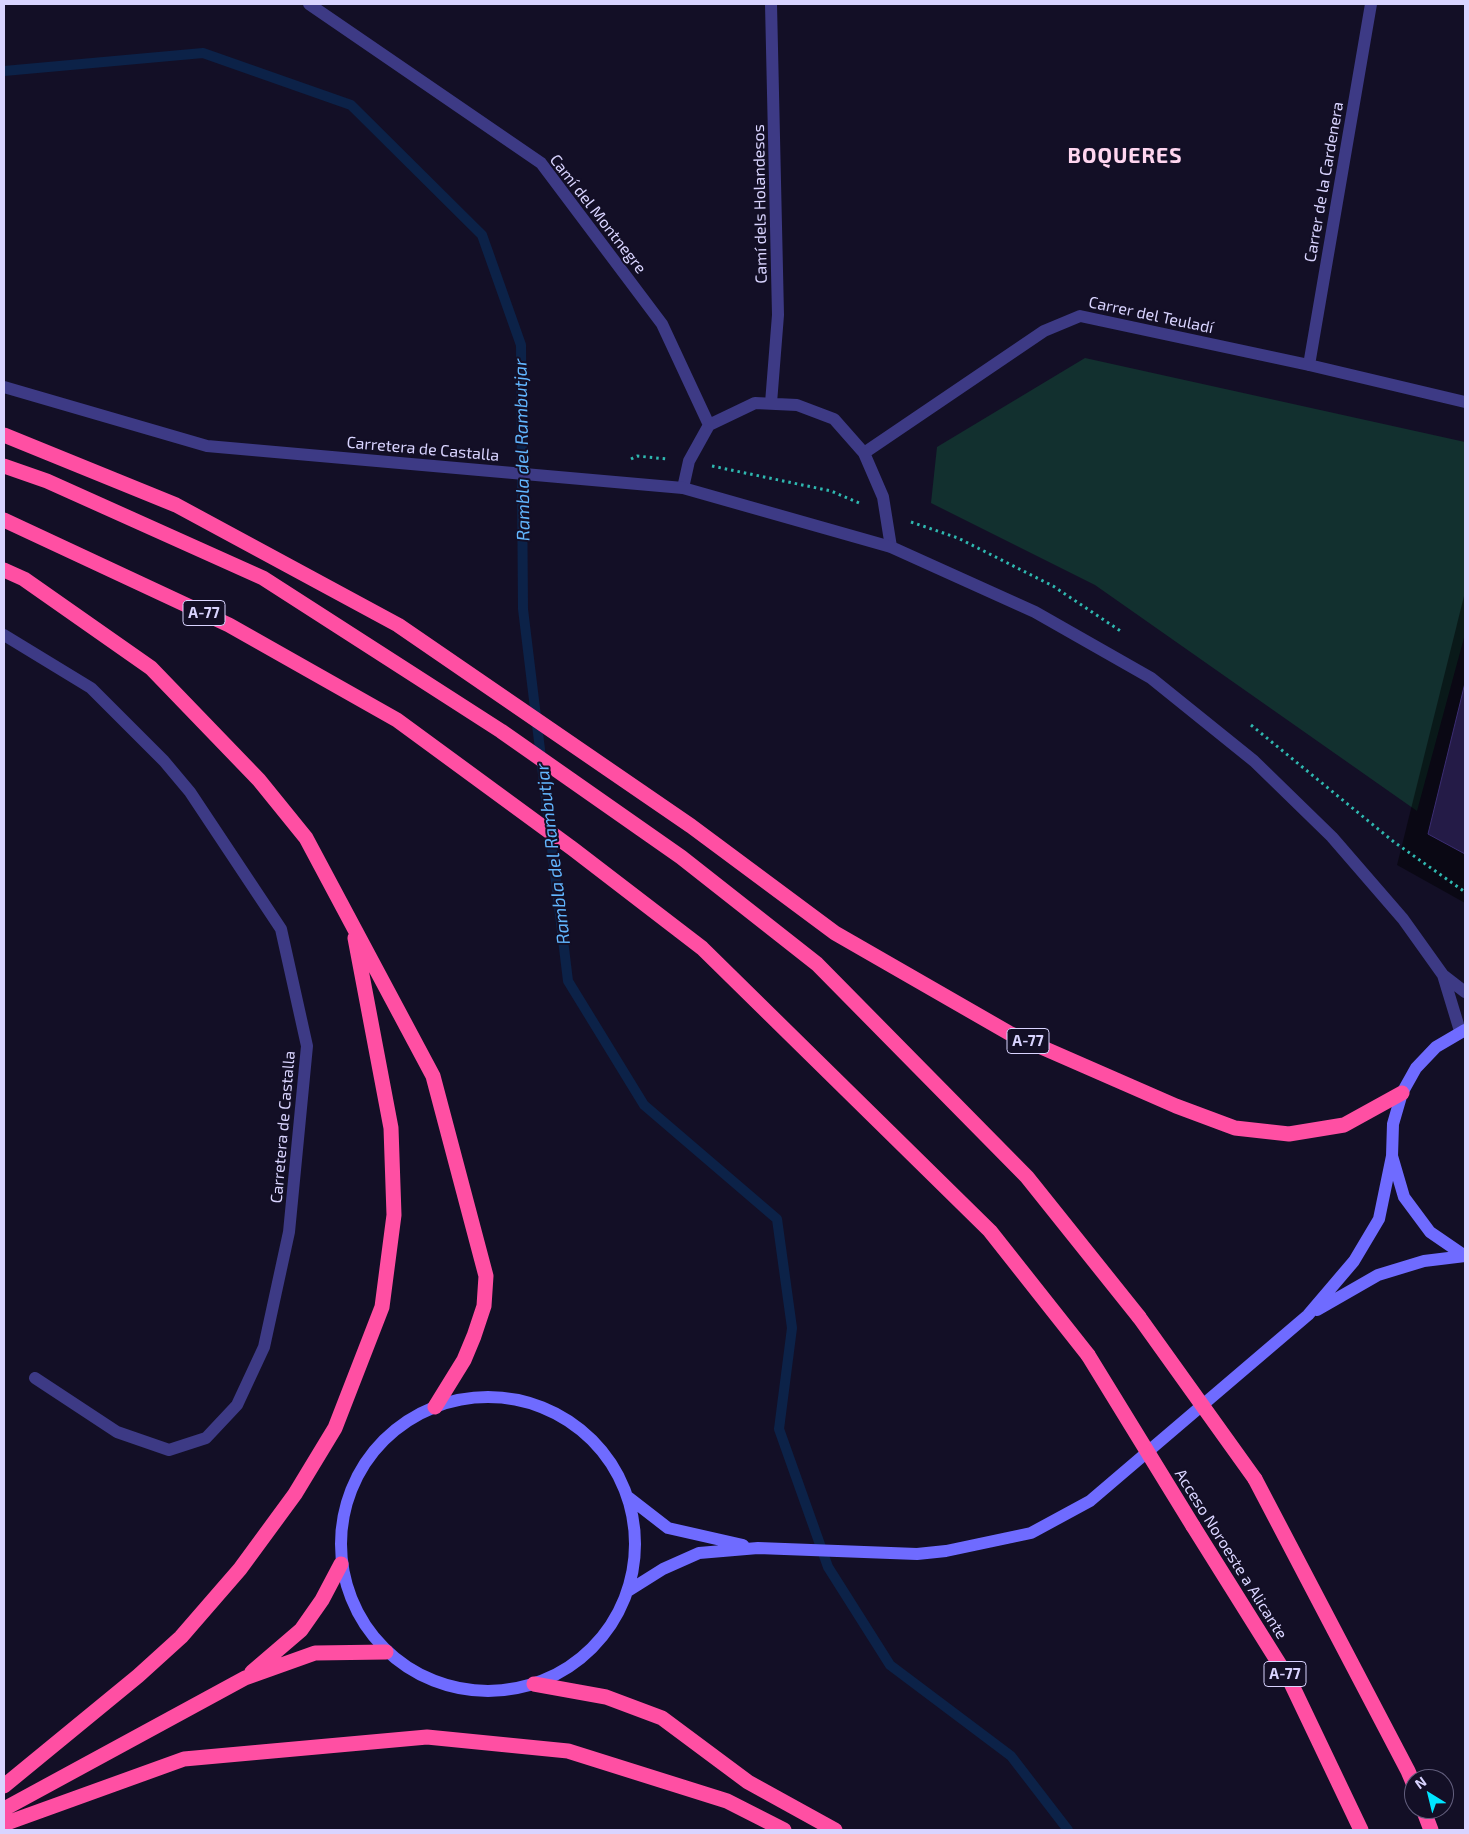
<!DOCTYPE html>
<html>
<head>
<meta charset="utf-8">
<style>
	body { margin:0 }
	#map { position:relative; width:1469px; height:1834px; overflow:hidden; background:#130f26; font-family:"Exo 2",sans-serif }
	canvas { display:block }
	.frame { position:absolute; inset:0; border:5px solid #d9d4ff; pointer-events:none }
	.north { position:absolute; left:1404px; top:1769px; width:50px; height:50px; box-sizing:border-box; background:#130f26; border:1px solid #625e7d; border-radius:50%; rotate:324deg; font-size:14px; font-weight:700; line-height:20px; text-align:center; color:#d9d4ff }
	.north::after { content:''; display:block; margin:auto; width:18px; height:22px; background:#00e5ff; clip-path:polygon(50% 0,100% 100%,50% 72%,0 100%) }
</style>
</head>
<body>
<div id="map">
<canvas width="1469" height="1834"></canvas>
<div class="frame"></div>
<div class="north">N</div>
</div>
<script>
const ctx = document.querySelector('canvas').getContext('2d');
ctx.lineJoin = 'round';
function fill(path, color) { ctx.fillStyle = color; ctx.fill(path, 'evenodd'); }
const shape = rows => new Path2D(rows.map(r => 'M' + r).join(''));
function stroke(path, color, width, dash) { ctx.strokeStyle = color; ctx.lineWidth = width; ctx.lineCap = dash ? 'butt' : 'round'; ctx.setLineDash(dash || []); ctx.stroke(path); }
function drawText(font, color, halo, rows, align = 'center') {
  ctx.font = font + ' "Exo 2",sans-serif'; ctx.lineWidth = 4; ctx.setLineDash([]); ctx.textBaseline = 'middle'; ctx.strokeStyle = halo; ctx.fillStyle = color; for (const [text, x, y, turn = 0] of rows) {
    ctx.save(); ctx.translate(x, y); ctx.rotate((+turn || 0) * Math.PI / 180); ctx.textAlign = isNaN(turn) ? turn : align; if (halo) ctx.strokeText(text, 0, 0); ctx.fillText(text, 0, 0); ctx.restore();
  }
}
fill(shape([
	[1085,358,1465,442,1465,634,1417,811,1095,585,931,503,937,447]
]), '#12302f');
fill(shape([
	[1465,592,1465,903,1397,865]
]), '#0007');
stroke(shape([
	[4,71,203,53,351,105,482,235,521,345,523,609,568,981,644,1105,777,1219,792,1328,779,1429,828,1567,890,1665,1011,1756,1068,1830]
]), '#0c2248', 10);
const building = shape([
	[1465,683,1465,854,1428,834,1465,683]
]);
fill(building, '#241b47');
stroke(building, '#3b2d73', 1);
stroke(shape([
	[631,459,637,456,667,459],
	[712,466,831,491,859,503],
	[911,522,958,538,1053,586,1122,632],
	[1251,725,1394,842,1465,892]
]), '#2fb8b0', 3, [2.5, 4]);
stroke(shape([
	[309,4,541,163,662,324,709,425],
	[1309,365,1371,4],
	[771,403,778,315,771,4],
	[864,453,1044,331,1080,316,1309,365,1465,402],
	[683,488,689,461,709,425,755,403,797,405,834,419,864,453,883,497,891,547],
	[4,635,91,688,164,761,190,792,281,929,307,1046,289,1232,264,1347,237,1405,206,1438,169,1450,117,1432,35,1378]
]), '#3d3a85', 12);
stroke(shape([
	[4,387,207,446,683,488,891,547,1035,612,1151,678,1254,761,1332,837,1403,919,1443,975,1465,992],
	[1443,975,1460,1031]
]), '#3d3a85', 12);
stroke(shape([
	[1465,1030,1436,1047,1416,1068,1402,1093,1393,1124,1392,1156,1404,1197,1430,1232,1465,1256],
	[1317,1310,1378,1275,1424,1261,1465,1256],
	'341 1544a147 147 0 1 1 294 0a147 147 0 1 1-294 0Z',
	[628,1497,668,1528,743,1545],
	[628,1591,663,1569,699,1553,758,1548,917,1554,946,1551,1031,1533,1090,1501,1308,1315,1354,1261,1379,1219,1392,1156]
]), '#6f6bff', 12);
stroke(shape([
	[4,435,176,505,398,625,691,826,835,933,1009,1033,1176,1106,1235,1128,1289,1134,1344,1125,1402,1093],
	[4,466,47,481,263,578,501,731,681,857,817,964,1027,1177,1139,1317],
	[4,520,229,625,397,720,573,849,702,948,990,1231,1088,1355],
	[4,570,24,579,151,668,259,780,306,838,433,1076,486,1276,484,1306,474,1336,464,1360,435,1407],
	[1255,1479,1408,1771,1414,1785],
	[1193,1526,1290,1681,1361,1830],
	[252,1672,301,1630,322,1600,341,1564],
	[534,1684,606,1697,662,1718,748,1782,835,1830],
	[4,1786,138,1676,181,1637,240,1569,295,1494,335,1428,382,1307,394,1215,391,1128,355,938],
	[4,1809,245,1678,315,1653,386,1652],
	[1423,1809,1431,1830],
	[4,1824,184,1759,427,1737,568,1751,727,1801,784,1830]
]), '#ff4fa3', 15);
stroke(shape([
	[1139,1317,1255,1479],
	[1088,1355,1193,1526]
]), '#ff4fa3', 15);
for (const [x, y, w] of [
	[204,613,42],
	[1028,1041,42],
	[1285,1674,42]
]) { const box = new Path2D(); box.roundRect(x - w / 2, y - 12.5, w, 25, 4); ctx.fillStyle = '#130f26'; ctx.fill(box); stroke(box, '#d9d4ff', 1); }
drawText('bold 15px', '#d9d4ff', null, [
	["A-77",204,613],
	["A-77",1028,1041],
	["A-77",1285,1674]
]);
drawText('16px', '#d9d4ff', '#130f26', [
	["Carrer de la Cardenera",1324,182,-80],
	["Camí dels Holandesos",760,204,-91],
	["Camí del Montnegre",598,214,52],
	["Carrer del Teuladí",1151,315,12],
	["Carretera de Castalla",423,449,5],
	["Carretera de Castalla",283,1127,-85],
	["Acceso Noroeste a Alicante",1231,1554,58]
]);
drawText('italic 18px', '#62b6ff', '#130f26', [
	["Rambla del Rambutjar",522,450,-91],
	["Rambla del Rambutjar",553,854,-97]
]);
ctx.letterSpacing = '1px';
drawText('bold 21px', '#ffd6f0', '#130f26', [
	["BOQUERES",1125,156]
]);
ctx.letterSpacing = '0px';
</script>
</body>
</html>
